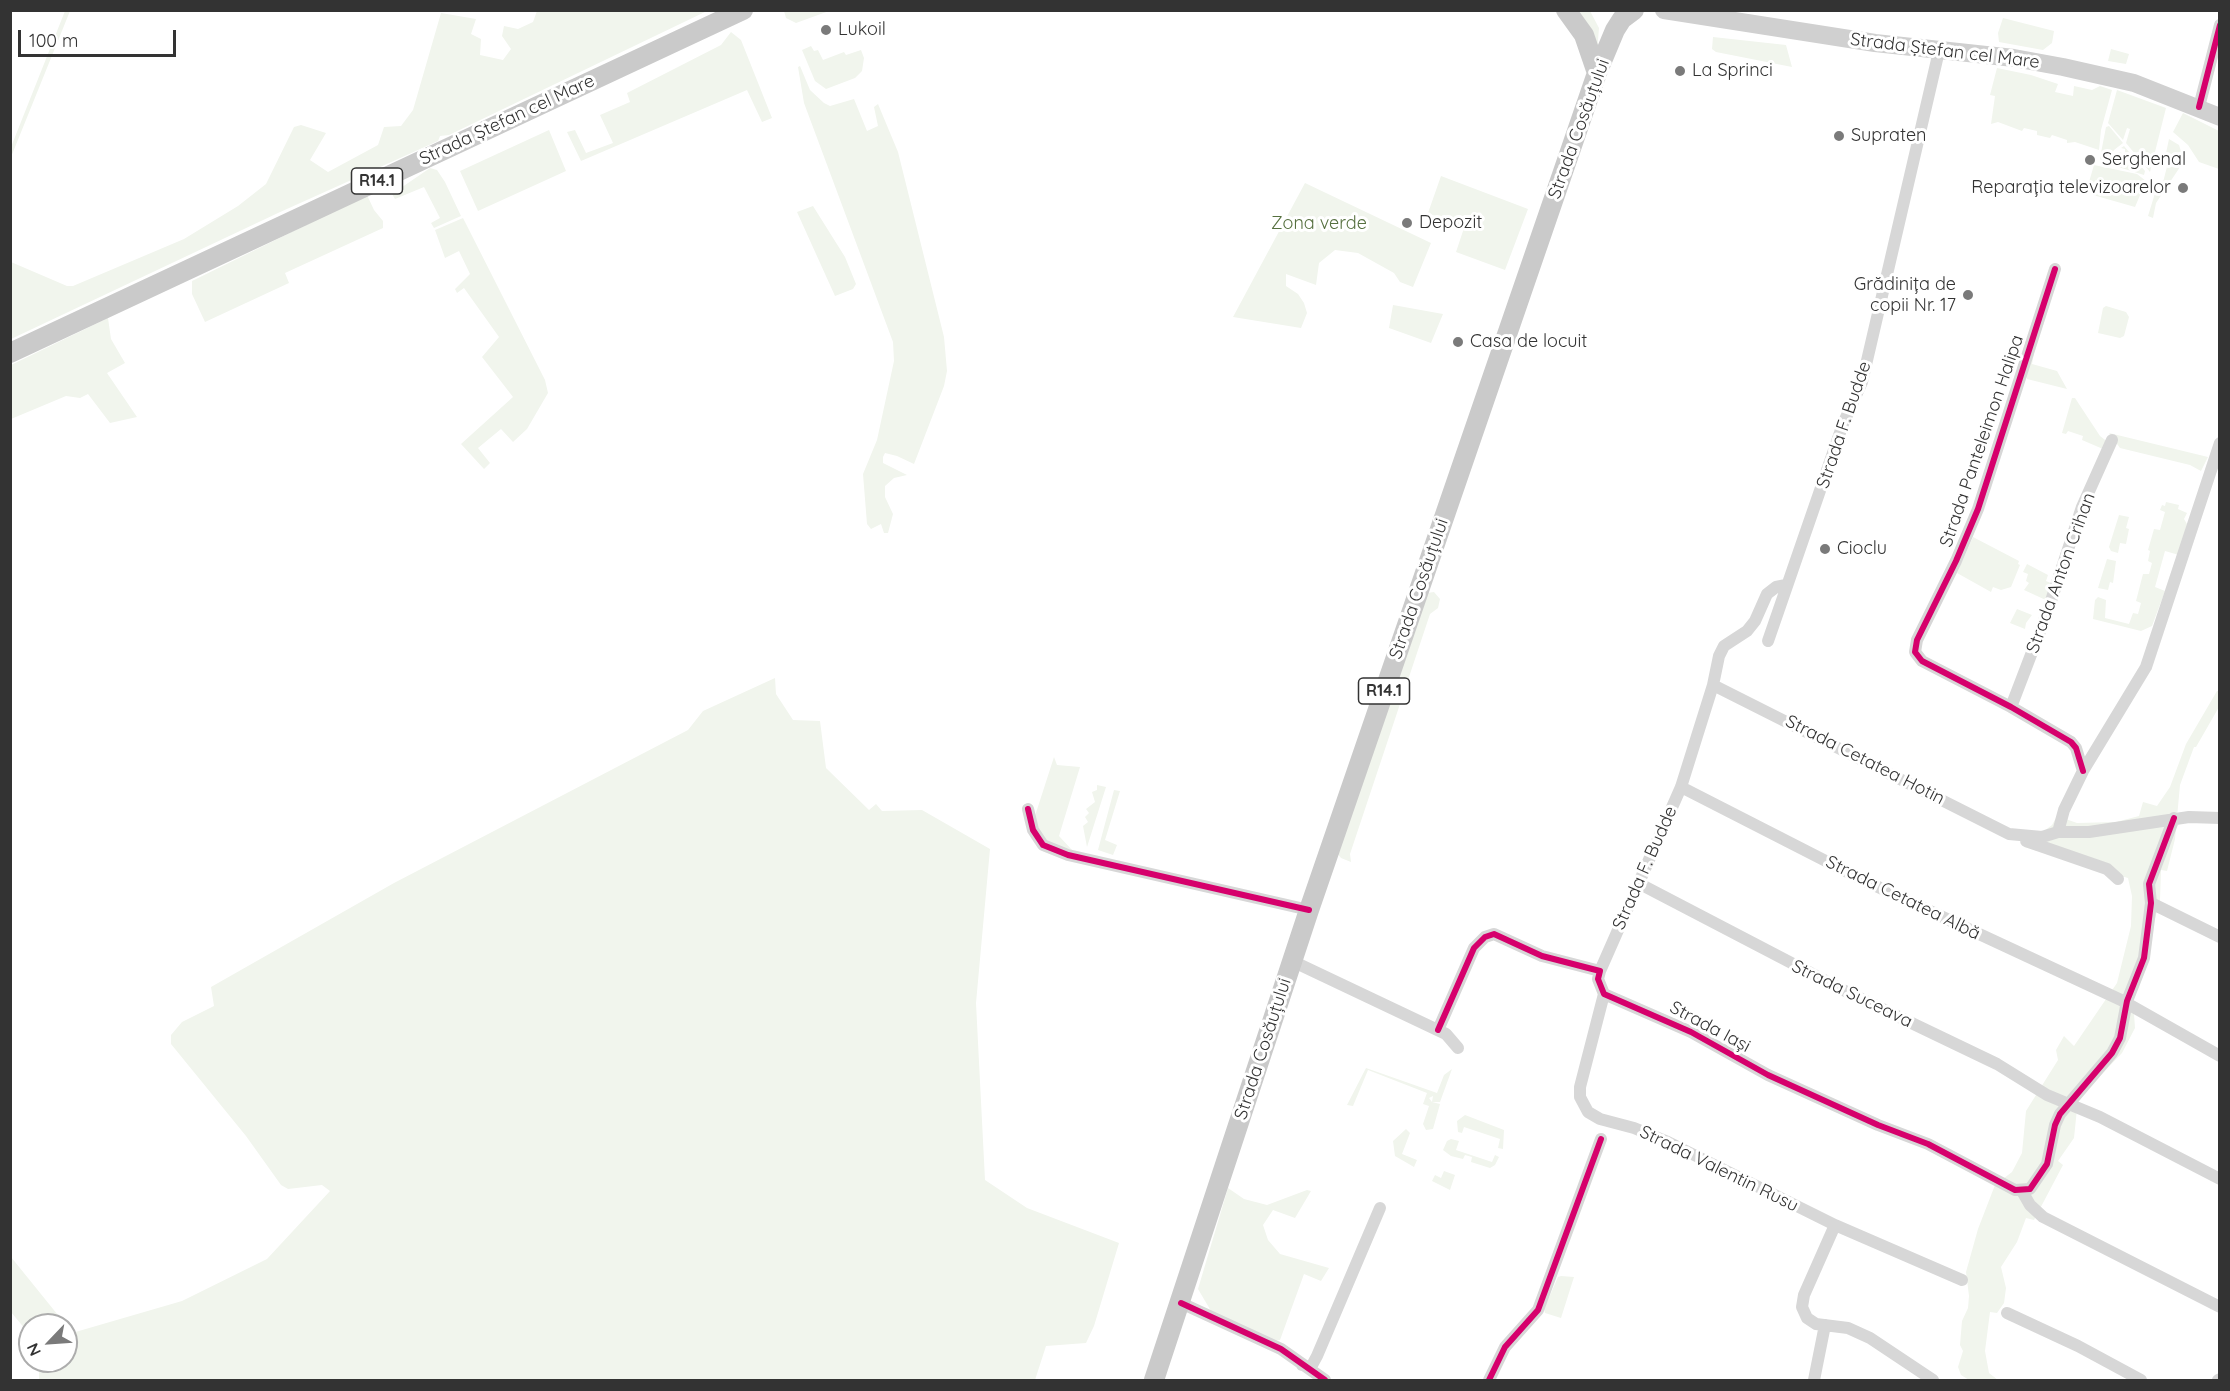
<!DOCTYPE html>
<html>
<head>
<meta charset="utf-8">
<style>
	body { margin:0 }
	#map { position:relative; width:2230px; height:1391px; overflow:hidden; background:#fff; font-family:Quicksand,sans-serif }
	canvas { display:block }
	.frame { position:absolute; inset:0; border:12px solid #333; pointer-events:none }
	.north { position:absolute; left:18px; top:1313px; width:60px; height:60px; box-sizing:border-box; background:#fff; border:2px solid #adadad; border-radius:50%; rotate:245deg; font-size:16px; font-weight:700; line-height:24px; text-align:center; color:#333 }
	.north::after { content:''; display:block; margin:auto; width:21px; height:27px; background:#7a7a7a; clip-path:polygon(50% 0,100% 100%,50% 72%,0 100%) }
	.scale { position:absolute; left:18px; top:30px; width:158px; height:27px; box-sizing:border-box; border:3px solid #333; border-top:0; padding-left:8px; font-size:18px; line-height:21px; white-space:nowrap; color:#333; -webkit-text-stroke:4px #fff; paint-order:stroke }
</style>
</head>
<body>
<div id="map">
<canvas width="2230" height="1391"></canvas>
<div class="frame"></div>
<div class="north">N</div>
<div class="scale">100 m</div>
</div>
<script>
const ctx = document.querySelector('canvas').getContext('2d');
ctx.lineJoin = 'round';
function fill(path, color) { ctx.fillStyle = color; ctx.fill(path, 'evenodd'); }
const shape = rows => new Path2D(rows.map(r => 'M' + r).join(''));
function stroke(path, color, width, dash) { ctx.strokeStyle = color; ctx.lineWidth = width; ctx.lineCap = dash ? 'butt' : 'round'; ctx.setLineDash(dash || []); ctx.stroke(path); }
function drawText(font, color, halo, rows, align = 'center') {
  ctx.font = font + ' Quicksand,sans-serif'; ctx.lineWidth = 6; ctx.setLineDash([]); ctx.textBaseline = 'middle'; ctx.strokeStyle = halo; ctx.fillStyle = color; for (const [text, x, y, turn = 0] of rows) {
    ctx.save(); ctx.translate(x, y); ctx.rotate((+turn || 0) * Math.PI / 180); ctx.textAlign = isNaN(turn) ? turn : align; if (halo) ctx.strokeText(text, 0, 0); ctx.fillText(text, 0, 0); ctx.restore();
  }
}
fill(shape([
	[65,11,70,11,11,157,11,147],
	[537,11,707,11,449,135,440,136,438,141,278,213,11,339,11,262,67,286,73,286,184,239,238,206,266,184,294,127,301,125,326,133,310,160,328,172,378,145,384,127,401,126,413,110,441,13,476,19,471,34,481,39,480,55,503,60,511,49,502,36,504,26,518,29,533,22],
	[784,11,784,10,829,11,796,23,786,18],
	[1579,11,1590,11,1599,28,1597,52],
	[2003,18,2054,31,2052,43,2043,50,1999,42,1998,33],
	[731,32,741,40,772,118,762,122,747,90,581,161,567,132,575,130,586,153,613,143,600,115,630,102,627,93,721,45],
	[1713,37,1786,45,1792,67,1716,52,1712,49],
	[811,46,814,51,818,50,823,60,844,52,846,55,861,50,864,58,862,71,855,78,826,89,815,81,802,50],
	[2111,49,2129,54,2126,64,2108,61],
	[800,66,810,90,824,103,830,106,854,99,867,131,878,126,874,107,878,104,898,152,944,337,947,371,944,386,914,464,897,456,885,453,883,457,883,463,907,475,894,478,885,486,885,497,893,514,888,533,884,533,881,524,871,529,867,524,863,474,877,440,894,361,893,342,804,103,798,67],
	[1997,68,2031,75,2058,84,2055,92,2073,96,2074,86,2092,90,2100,86,2112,90,2101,130,2099,150,2075,142,2067,143,2067,140,2052,135,2050,138,2037,135,2037,131,2024,128,2022,131,1998,122,1991,124,1995,96,1990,95],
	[2117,90,2166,108,2150,172,2126,143,2130,129,2127,128,2123,140,2108,123],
	[2183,113,2219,131,2219,169,2199,162,2188,145,2173,132],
	[2109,126,2123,143,2114,150,2106,163,2102,163,2100,158,2106,127],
	[549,130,566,171,478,211,460,171],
	[2169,139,2179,145,2184,161,2156,203,2153,218,2148,216,2156,190,2161,190,2169,159,2165,158],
	[2124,146,2145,171,2144,175,2112,165,2119,152,2125,154,2125,149,2121,148],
	[2094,165,2137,174,2146,181,2135,207,2093,195,2089,182],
	[430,168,437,170,445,182,461,216,434,228,431,223,440,218,424,187,395,199,392,194],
	[1441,176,1528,209,1505,270,1456,252,1464,228,1428,213],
	[1305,183,1431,243,1413,287,1400,282,1394,273,1358,253,1335,250,1319,263,1316,285,1286,274,1286,286,1298,294,1304,303,1307,313,1301,328,1233,317],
	[367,195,374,210,383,221,383,228,285,273,289,283,205,322,192,294,192,281],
	[813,206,845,257,856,284,853,289,835,296,797,212],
	[463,218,545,380,548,393,527,429,513,442,501,429,478,448,490,463,484,469,461,444,513,397,482,357,499,337,464,288,457,293,455,289,470,274,459,251,445,258,435,230],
	[1393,305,1443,314,1431,343,1389,328],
	[2106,306,2126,312,2129,317,2124,336,2120,338,2098,333,2103,308],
	[108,318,111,339,125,363,107,373,137,417,110,423,88,394,80,398,66,396,11,419,11,365],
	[2035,348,2032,364,2057,371,2067,389,2027,379,2025,373],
	[2072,398,2075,398,2100,436,2109,443,2103,449,2082,440,2083,436,2068,431,2066,434,2062,433],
	[2109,433,2208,457,2201,471,2190,465,2120,448],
	[2166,502,2179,505,2178,509,2187,513,2184,519,2187,524,2179,555,2165,551,2155,587,2165,591,2152,626,2141,631,2093,619,2095,600,2098,597,2106,600,2105,618,2129,624,2133,613,2138,614,2141,603,2136,601,2143,574,2149,574,2152,563,2148,561,2150,551,2148,550,2154,529,2160,530,2165,512,2160,510,2162,505,2165,506],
	[2119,515,2129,517,2126,528,2129,529,2126,544,2120,543,2118,553,2111,551,2109,547],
	[1973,537,2019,561,2018,564,2020,565,2011,587,2001,590,1993,587,1991,592,1957,573],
	[2107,559,2116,561,2113,583,2110,582,2108,590,2098,588],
	[2027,564,2048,575,2046,581,2053,584,2048,601,2024,590,2029,583,2026,581,2028,574,2023,572],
	[1434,592,1440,599,1438,608,1430,614,1350,854,1351,862,1341,858,1337,853,1427,593],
	[2017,609,2032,615,2026,623,2025,629,2010,623],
	[775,678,776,694,793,720,820,721,826,768,869,810,876,804,882,811,922,810,990,849,976,1003,985,1180,1027,1208,1119,1243,1094,1326,1086,1343,1046,1346,1035,1380,39,1380,39,1361,66,1361,66,1325,72,1333,182,1301,267,1259,330,1191,322,1185,288,1189,281,1185,246,1136,171,1044,171,1035,182,1022,214,1006,211,987,394,883,688,730,703,711],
	[2217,691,2219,691,2219,707,2196,747,2194,747,2180,785,2175,839,2167,871,2161,870,2160,900,2133,1000,2135,1028,2122,1053,2078,1099,2074,1138,2058,1161,2063,1165,2034,1220,2026,1218,2017,1242,2001,1267,2006,1288,2004,1303,1997,1313,1990,1312,1985,1351,1989,1373,1998,1380,1969,1380,1961,1375,1958,1367,1963,1351,1960,1345,1962,1321,1968,1308,1969,1296,1966,1272,1978,1229,1995,1185,2012,1172,2022,1153,2026,1111,2058,1060,2056,1050,2064,1036,2074,1046,2117,983,2131,926,2132,896,2128,878,2024,847,2030,832,2044,831,2052,825,2057,816,2077,823,2116,822,2139,816,2143,802,2157,806,2170,787,2186,744],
	[1054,757,1057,765,1080,767,1059,836,1072,850,1045,841,1034,819],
	[1097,785,1106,787,1087,847,1083,826,1088,822,1085,817,1089,813,1086,809,1095,802,1092,792,1097,790],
	[1114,790,1120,791,1105,840,1117,845,1113,855,1098,850],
	[1366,1068,1437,1093,1444,1075,1452,1069,1440,1102,1432,1102,1433,1096,1429,1098,1432,1102,1440,1104,1433,1129,1426,1130,1423,1124,1429,1106,1423,1104,1427,1093,1368,1070,1353,1106,1347,1105],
	[1465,1115,1504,1130,1503,1149,1498,1148,1500,1139,1464,1127,1462,1133,1458,1132,1457,1121],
	[1406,1129,1410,1133,1402,1154,1417,1160,1414,1167,1395,1156,1393,1141],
	[1451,1139,1459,1141,1456,1150,1492,1162,1495,1155,1499,1157,1495,1165,1490,1168,1471,1162,1472,1157,1465,1155,1463,1159,1451,1156,1443,1150,1447,1141],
	[1444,1171,1455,1175,1450,1190,1432,1181,1435,1175,1441,1178],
	[1228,1188,1244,1199,1267,1205,1307,1190,1311,1191,1295,1218,1273,1210,1263,1225,1268,1240,1280,1254,1329,1268,1321,1281,1304,1274,1280,1340,1273,1341,1211,1311,1198,1289],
	[11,1257,66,1325,30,1325,30,1335,11,1312],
	[1561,1276,1574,1277,1561,1318,1545,1313,1544,1309,1558,1277]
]), '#f1f5ed');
stroke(shape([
	[2199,107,2220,25],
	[2055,269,1978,509,1956,561,1917,640,1915,652,1922,661,2011,707,2071,742,2076,748,2083,771],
	[1768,641,1843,424,1862,382,1939,51],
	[1713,685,2009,834,2042,837,2058,832,2089,832,2189,817,2220,818],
	[2011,707,2047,613,2082,507,2112,440],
	[1681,787,1861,879,2121,1000,2220,1056],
	[1028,809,1033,830,1043,845,1068,855,1309,910],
	[2058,832,2064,810,2083,771,2146,667,2220,443],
	[2026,841,2107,869,2118,879],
	[1638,883,1849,993,1997,1064,2047,1095,2100,1117,2220,1179],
	[2151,903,2220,937],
	[1292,961,1446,1034,1458,1048],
	[1600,971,1681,787,1713,685,1719,656,1724,646,1747,631,1755,621,1767,594,1776,587,1786,585],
	[1604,994,1580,1087,1580,1097,1588,1112,1600,1119,1634,1128,1668,1142,1835,1225,1962,1280],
	[1438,1030,1474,948,1485,937,1494,934,1542,956,1600,971,1598,979,1604,994,1691,1032,1768,1075,1878,1125,1928,1144,2015,1190,2030,1189,2047,1164,2055,1125,2060,1114,2112,1053,2120,1038,2127,1001,2144,958,2151,903,2149,884,2174,818],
	[2022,1191,2030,1205,2043,1217,2220,1307],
	[1835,1225,1804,1295,1802,1307,1807,1318,1816,1324,1848,1328,1870,1338,1933,1380],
	[1181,1303,1281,1349,1325,1380],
	[2007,1313,2078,1346,2141,1380],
	[1302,1365,1311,1367,1317,1356,1380,1208],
	[1489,1380,1505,1347,1538,1310,1601,1139],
	[1814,1380,1825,1325],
	[2218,1380,2220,1379]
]), '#d7d7d7', 12);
stroke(shape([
	[1664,10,1875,43,2014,58,2063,67,2134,83,2220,117]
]), '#d0d0d0', 18);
stroke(shape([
	[1566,10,1584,35,1597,73],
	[10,353,743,10],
	[1154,1380,1309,910,1597,73,1615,30,1622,19,1634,10]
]), '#cacaca', 20);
stroke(shape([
	[2199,107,2220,25],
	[2055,269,1978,509,1956,561,1917,640,1915,652,1922,661,2011,707,2071,742,2076,748,2083,771],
	[1028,809,1033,830,1043,845,1068,855,1309,910],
	[1438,1030,1474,948,1485,937,1494,934,1542,956,1600,971,1598,979,1604,994,1691,1032,1768,1075,1878,1125,1928,1144,2015,1190,2030,1189,2047,1164,2055,1125,2060,1114,2112,1053,2120,1038,2127,1001,2144,958,2151,903,2149,884,2174,818],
	[1181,1303,1281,1349,1325,1380],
	[1489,1380,1505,1347,1538,1310,1601,1139]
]), '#d6006c', 6);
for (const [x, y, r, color] of [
	[826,30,6,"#7a7a7a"],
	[1680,71,6,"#7a7a7a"],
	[1839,136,6,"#7a7a7a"],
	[2090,160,6,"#7a7a7a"],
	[2183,188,6,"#7a7a7a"],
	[1407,223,6,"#7a7a7a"],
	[1968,295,6,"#7a7a7a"],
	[1458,342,6,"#7a7a7a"],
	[1825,549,6,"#7a7a7a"]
]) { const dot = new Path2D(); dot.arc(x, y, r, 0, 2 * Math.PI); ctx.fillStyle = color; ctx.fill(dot); stroke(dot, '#fff', 2); }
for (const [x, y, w] of [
	[377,181,51],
	[1384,691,51]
]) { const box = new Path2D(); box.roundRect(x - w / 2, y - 13, w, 26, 4.5); ctx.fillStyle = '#fff'; ctx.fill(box); stroke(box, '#333', 1.5); }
drawText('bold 16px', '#333', null, [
	["R14.1",377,181],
	["R14.1",1384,691]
]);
drawText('18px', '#333', '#fff', [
	["Lukoil",838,30],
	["La Sprinci",1692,71],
	["Supraten",1851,136],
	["Serghenal",2102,160],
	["Reparația televizoarelor",2171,188,"right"],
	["Depozit",1419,223],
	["Grădinița de",1956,285,"right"],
	["copii Nr. 17",1956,306,"right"],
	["Casa de locuit",1470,342],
	["Cioclu",1837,549]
], 'left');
drawText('18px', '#333', '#fff', [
	["Strada Ștefan cel Mare",1945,51,7],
	["Strada Ștefan cel Mare",507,120,-25],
	["Strada Cosăuțului",1579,129,-70],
	["Strada F. Budde",1844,425,-71],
	["Strada Panteleimon Halipa",1982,441,-71],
	["Strada Anton Crihan",2061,573,-70],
	["Strada Cosăuțului",1419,589,-71],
	["Strada Cetatea Hotin",1865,760,27],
	["Strada F. Budde",1645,868,-66],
	["Strada Cetatea Albă",1903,898,26],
	["Strada Suceava",1852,994,26],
	["Strada Iași",1710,1027,28],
	["Strada Cosăuțului",1263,1049,-72],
	["Strada Valentin Rusu",1719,1169,26]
]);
drawText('18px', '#56703f', '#fff', [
	["Zona verde",1319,224]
]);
</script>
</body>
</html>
